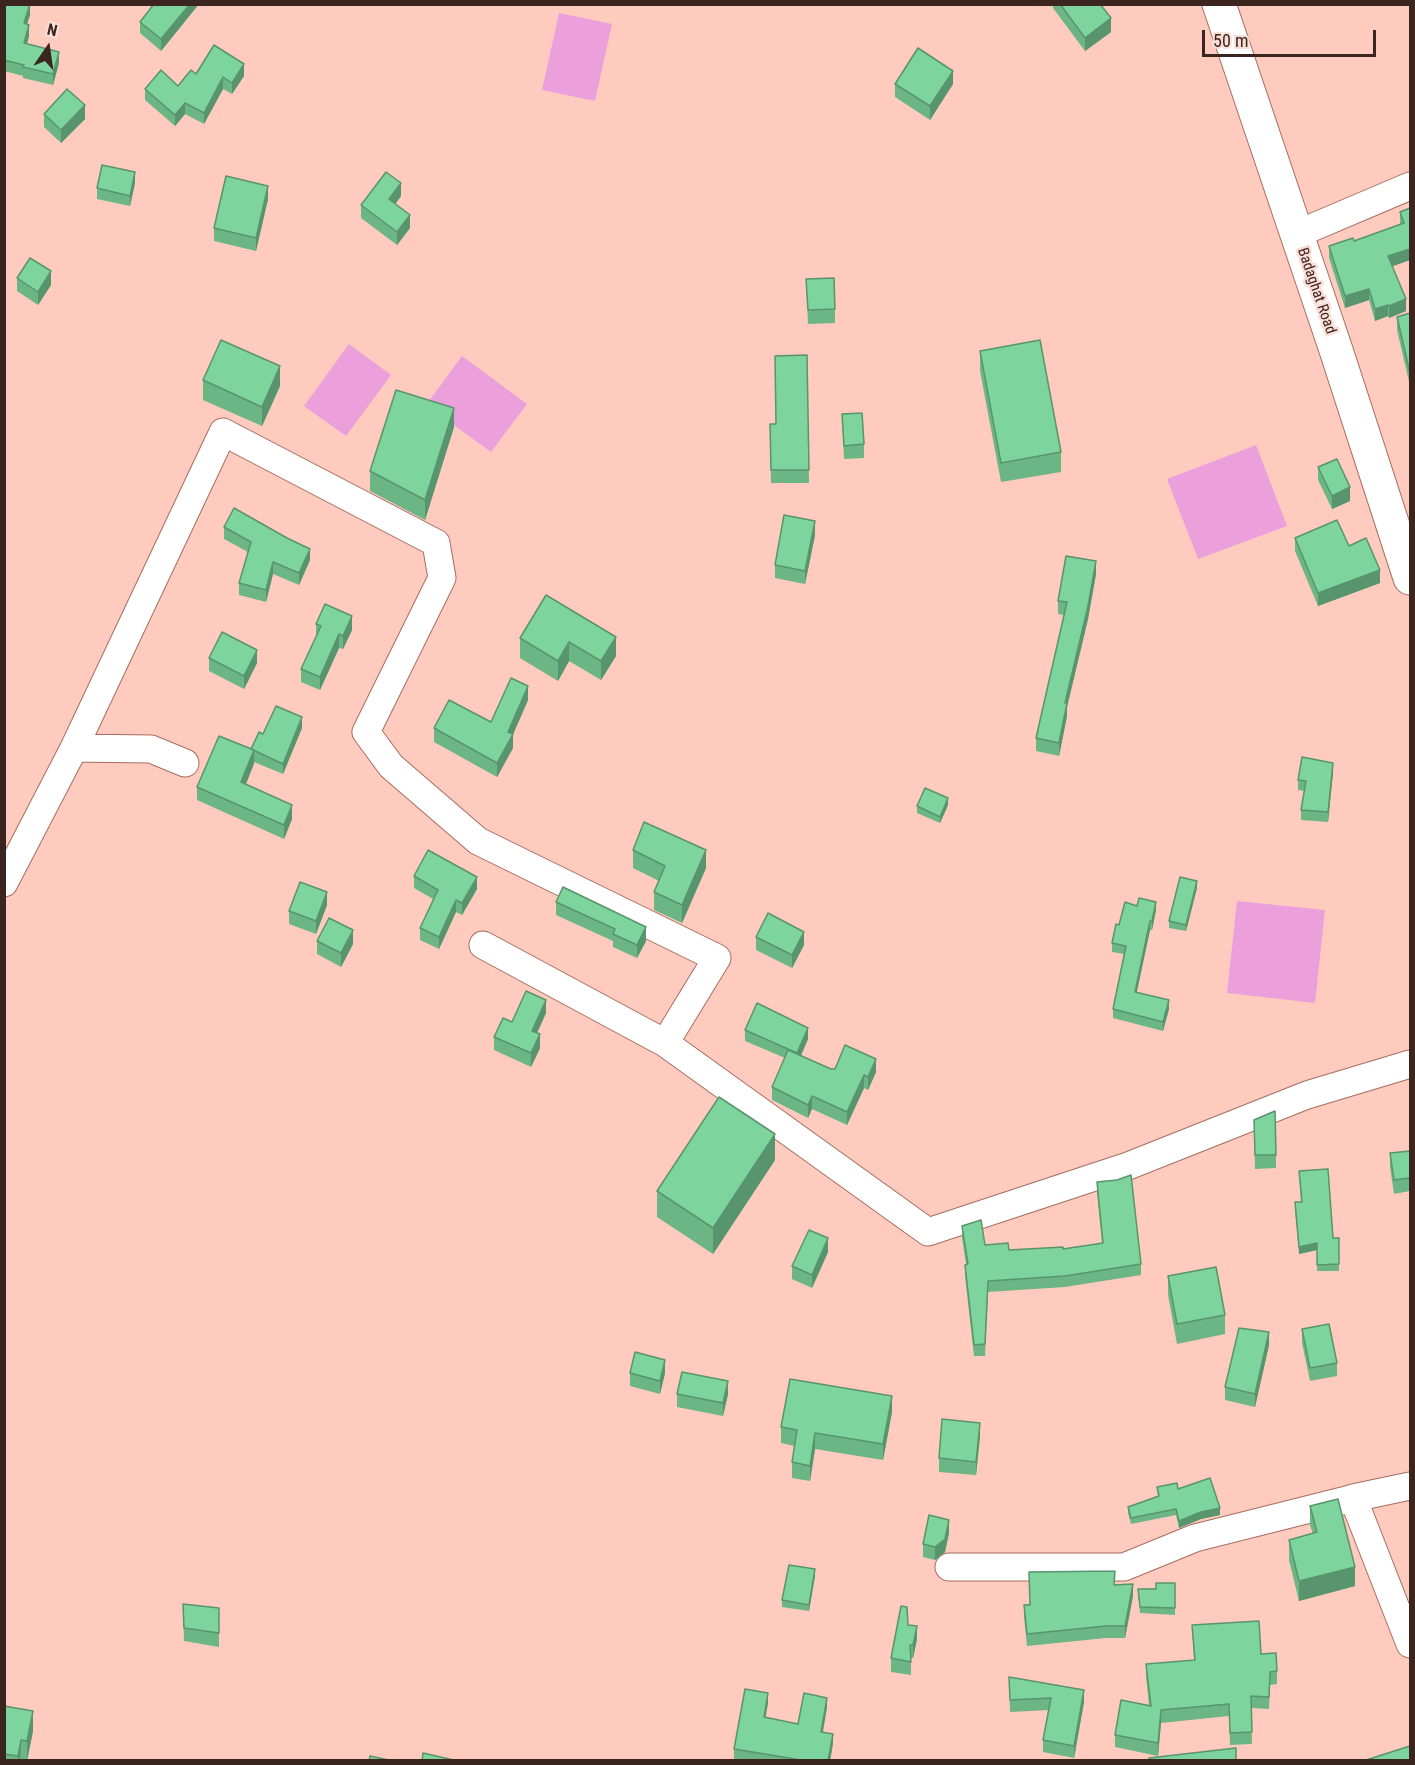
<!DOCTYPE html>
<html>
<head>
<meta charset="utf-8">
<style>
	body { margin:0 }
	#map { position:relative; width:1415px; height:1765px; overflow:hidden; background:#fecbbe; font-family:"Roboto Condensed",sans-serif }
	canvas { display:block }
	.frame { position:absolute; inset:0; border:6px solid #3d251f; pointer-events:none }
	.north { position:absolute; left:18px; top:18px; width:60px; height:60px; -webkit-text-stroke:4px #f9dfd8; paint-order:stroke; rotate:13deg; font-size:16px; font-weight:700; line-height:24px; text-align:center; color:#3d251f }
	.north::after { content:''; display:block; margin:auto; width:21px; height:27px; background:#3d251f; clip-path:polygon(50% 0,100% 100%,50% 72%,0 100%) }
	.scale { position:absolute; left:1202px; top:30px; width:174px; height:27px; box-sizing:border-box; border:3px solid #3d251f; border-top:0; padding-left:8px; font-size:18px; line-height:21px; white-space:nowrap; color:#3d251f; -webkit-text-stroke:4px #f9dfd8; paint-order:stroke }
</style>
</head>
<body>
<div id="map">
<canvas width="1415" height="1765"></canvas>
<div class="frame"></div>
<div class="north">N</div>
<div class="scale">50 m</div>
</div>
<script>
const ctx = document.querySelector('canvas').getContext('2d');
ctx.lineJoin = 'round';
function fill(path, color) { ctx.fillStyle = color; ctx.fill(path, 'evenodd'); }
const shape = rows => new Path2D(rows.map(r => 'M' + r).join(''));
function stroke(path, color, width, dash) { ctx.strokeStyle = color; ctx.lineWidth = width; ctx.lineCap = dash ? 'butt' : 'round'; ctx.setLineDash(dash || []); ctx.stroke(path); }
function drawText(font, color, halo, rows, align = 'center') {
  ctx.font = font + ' "Roboto Condensed",sans-serif'; ctx.lineWidth = 5; ctx.setLineDash([]); ctx.textBaseline = 'middle'; ctx.strokeStyle = halo; ctx.fillStyle = color; for (const [text, x, y, turn = 0] of rows) {
    ctx.save(); ctx.translate(x, y); ctx.rotate((+turn || 0) * Math.PI / 180); ctx.textAlign = isNaN(turn) ? turn : align; if (halo) ctx.strokeText(text, 0, 0); ctx.fillText(text, 0, 0); ctx.restore();
  }
}
fill(shape([
	[559,13,612,24,595,101,542,90],
	[349,344,391,375,346,436,304,406],
	[462,356,527,404,491,452,426,405],
	[1256,445,1287,526,1198,559,1167,479],
	[1237,901,1325,910,1315,1003,1227,993]
]), '#eba0db');
const street = shape([
	[1297,234,1410,186],
	[74,748,223,432,436,543,442,578,366,732,391,766,478,841,717,958,665,1043],
	[4,883,74,748,151,749,185,763],
	[483,945,665,1043,928,1232,1128,1166,1307,1095,1410,1064],
	[1410,1486,1353,1498,1410,1644],
	[949,1567,1124,1567,1195,1538,1358,1497]
]);
const secondary = shape([
	[1219,4,1336,350,1410,578]
]);
stroke(street, '#a76d5f', 29);
stroke(secondary, '#a76d5f', 35);
stroke(street, '#fff', 27);
stroke(secondary, '#fff', 33);
fill(shape([
	[4,4,30,15,27,24,29,36,27,44,59,63,53,85,23,78,23,76,4,71],
	[199,4,161,51,140,33,140,22],
	[1053,4,1100,4,1111,32,1085,51,1053,8],
	[196,74,244,76,232,94,223,89,204,124,185,114,175,126,145,100,145,89,178,86],
	[895,84,953,84,930,120,895,97],
	[44,114,85,119,61,143,44,127],
	[135,183,130,206,97,199,97,188],
	[401,196,395,204,410,228,397,245,361,218,361,205],
	[268,199,256,251,214,241,214,228],
	[1410,208,1410,260,1392,266,1406,311,1389,318,1388,316,1375,321,1369,300,1345,308,1329,258,1329,246,1354,241,1400,224,1400,212],
	[17,278,51,285,38,305,17,291],
	[806,279,835,309,835,323,808,324],
	[1410,313,1410,386,1397,330,1397,317],
	[980,351,1061,452,1061,472,1001,482,980,371],
	[807,355,809,483,771,483,770,424,776,424],
	[203,380,280,386,262,426,203,400],
	[842,414,864,444,864,458,844,459],
	[454,427,425,520,370,491,370,471],
	[1318,467,1350,501,1332,509,1318,480],
	[224,527,310,560,299,585,273,574,266,602,239,595,239,583,248,552,224,539],
	[815,535,805,584,775,578,775,565],
	[1295,538,1349,546,1380,583,1318,606,1295,551],
	[1096,574,1088,619,1067,707,1067,716,1059,756,1036,751,1036,738,1064,615,1058,614,1058,601],
	[546,595,616,656,601,680,569,661,558,681,520,658,520,638],
	[316,624,352,630,343,649,339,648,320,690,301,682,301,669,316,636],
	[209,658,257,663,244,689,209,671],
	[528,700,513,734,513,748,497,777,434,742,434,728,491,722],
	[302,728,283,774,254,762,246,784,292,819,284,839,197,800,197,787,251,749,263,734],
	[1333,773,1328,822,1301,820,1301,810,1305,791,1298,790,1298,780],
	[948,805,940,823,917,813,917,806],
	[633,850,706,868,682,923,654,910,654,892,659,881,633,868],
	[414,876,477,889,462,915,456,912,439,949,420,940,420,928,433,899,414,888],
	[1197,888,1186,931,1169,928,1169,921],
	[556,902,646,941,637,958,613,947,613,941,556,915],
	[327,905,316,934,289,924,289,911],
	[1156,910,1152,930,1150,930,1136,993,1169,1009,1163,1031,1113,1018,1113,1009,1124,954,1112,952,1112,943],
	[756,937,804,945,792,968,756,950],
	[317,941,353,944,341,967,317,954],
	[546,1013,537,1033,540,1048,531,1067,494,1050,494,1037,512,1022],
	[745,1030,808,1039,801,1056,831,1069,876,1072,868,1090,864,1088,847,1125,812,1109,808,1118,772,1100,772,1087,785,1058,745,1041],
	[1254,1133,1276,1155,1276,1168,1255,1169],
	[1410,1151,1410,1191,1394,1194,1390,1167,1390,1153],
	[775,1160,713,1254,657,1217,657,1191],
	[1299,1171,1333,1238,1339,1238,1339,1271,1317,1271,1317,1250,1299,1254,1295,1209,1295,1202,1301,1202],
	[1097,1182,1141,1264,1141,1275,1065,1287,988,1292,985,1356,974,1356,965,1276,965,1265,966,1264,962,1238,962,1226,985,1245,1009,1250,1063,1249,1102,1243,1097,1193],
	[828,1252,812,1288,792,1279,792,1266],
	[1168,1276,1225,1315,1225,1334,1177,1344,1168,1295],
	[1302,1329,1337,1363,1337,1376,1310,1381,1302,1343],
	[1269,1345,1255,1407,1225,1400,1225,1387],
	[630,1373,665,1373,660,1394,630,1386],
	[677,1394,728,1394,723,1416,677,1407],
	[892,1412,883,1460,815,1449,810,1481,792,1478,792,1462,795,1446,781,1443,781,1427],
	[980,1436,976,1475,939,1472,939,1458],
	[1157,1487,1178,1489,1220,1515,1201,1519,1179,1528,1176,1515,1131,1524,1128,1513,1128,1507,1158,1496],
	[1310,1506,1355,1586,1299,1601,1289,1560,1289,1540,1313,1534,1310,1525],
	[949,1533,945,1552,935,1560,923,1557,923,1544],
	[815,1576,809,1611,782,1607,782,1600],
	[1175,1583,1175,1615,1140,1613,1138,1589,1156,1589],
	[1114,1585,1133,1596,1125,1638,1106,1638,1027,1646,1024,1617,1024,1605],
	[183,1604,219,1633,219,1647,184,1641],
	[1192,1625,1261,1654,1277,1671,1277,1684,1270,1685,1269,1709,1251,1708,1252,1744,1230,1745,1229,1716,1161,1723,1158,1756,1115,1747,1115,1735,1149,1705,1146,1677,1146,1664,1194,1660],
	[917,1639,913,1658,911,1658,911,1675,891,1672,891,1658],
	[1009,1677,1084,1702,1074,1758,1043,1752,1043,1740,1048,1710,1010,1712],
	[768,1703,765,1717,798,1724,827,1707,823,1732,833,1743,830,1761,747,1761,734,1759,734,1749],
	[4,1706,33,1731,27,1761,21,1760,20,1761,4,1761]
]), '#6cb686');
fill(shape([
	[30,4,30,15,24,34,24,23],
	[190,4,199,4,161,51,161,39],
	[1111,18,1111,32,1085,51,1085,38],
	[29,25,29,36,24,54,24,43],
	[59,52,59,63,53,85,53,74],
	[244,64,244,76,232,94,232,83],
	[953,71,953,84,930,120,930,106],
	[223,77,223,89,204,124,204,113],
	[185,103,185,114,175,126,175,115],
	[85,105,85,119,61,143,61,130],
	[135,172,135,183,130,206,130,196],
	[401,183,401,196,389,213,389,199],
	[268,186,268,199,256,251,256,238],
	[410,215,410,228,397,245,397,232],
	[1410,249,1410,260,1388,268,1388,256],
	[51,271,51,285,38,305,38,292],
	[1369,289,1369,300,1345,308,1345,296],
	[1406,299,1406,311,1389,318,1389,306],
	[1388,305,1388,316,1375,321,1375,309],
	[280,366,280,386,262,426,262,407],
	[454,408,454,427,425,520,425,500],
	[1350,487,1350,501,1332,509,1332,496],
	[815,521,815,535,805,584,805,571],
	[310,549,310,560,299,585,299,573],
	[1096,561,1096,574,1088,619,1067,707,1067,716,1059,756,1059,743,1065,703],
	[273,562,273,574,266,602,266,590],
	[1380,570,1380,583,1318,606,1318,593],
	[352,616,352,630,343,649,343,636],
	[339,634,339,648,320,690,320,677],
	[616,637,616,656,601,680,601,661],
	[569,642,569,661,558,681,558,661],
	[257,650,257,663,244,689,244,676],
	[528,686,528,700,512,737,513,734,513,748,497,777,497,763,508,732],
	[302,717,302,728,283,774,283,764],
	[254,750,254,764,241,796,241,782],
	[1333,763,1333,773,1328,822,1328,812],
	[948,798,948,805,940,823,940,817],
	[292,805,292,819,284,839,284,825],
	[706,850,706,868,682,923,682,905],
	[477,877,477,889,462,915,462,903],
	[1197,881,1197,888,1186,931,1186,925],
	[327,892,327,905,316,934,316,921],
	[456,900,456,912,439,949,439,937],
	[1156,902,1156,910,1152,930,1152,921],
	[1150,921,1150,930,1135,1001,1135,992],
	[646,927,646,941,637,958,637,945],
	[353,930,353,944,341,967,341,953],
	[804,932,804,945,792,968,792,955],
	[546,1000,546,1013,532,1044,532,1031],
	[1169,1000,1169,1009,1163,1031,1163,1022],
	[808,1028,808,1039,797,1064,797,1053],
	[540,1034,540,1048,531,1067,531,1053],
	[876,1059,876,1072,868,1090,868,1077],
	[864,1075,864,1088,847,1125,847,1112],
	[812,1096,812,1109,808,1118,808,1105],
	[775,1134,775,1160,713,1254,713,1228],
	[828,1238,828,1252,812,1288,812,1275],
	[1317,1243,1317,1250,1299,1254,1299,1247],
	[1269,1332,1269,1345,1255,1407,1255,1394],
	[665,1360,665,1373,660,1394,660,1381],
	[728,1381,728,1394,723,1416,723,1403],
	[892,1396,892,1412,883,1460,883,1444],
	[980,1423,980,1436,976,1475,976,1462],
	[815,1433,815,1449,810,1481,810,1466],
	[1220,1508,1220,1515,1201,1519,1179,1528,1179,1521,1201,1512],
	[949,1520,949,1533,945,1552,935,1560,935,1547],
	[1355,1567,1355,1586,1299,1601,1299,1581],
	[815,1569,815,1576,809,1611,809,1605],
	[1133,1584,1133,1596,1125,1638,1125,1626],
	[917,1626,917,1639,913,1658,913,1645],
	[1084,1690,1084,1702,1074,1758,1074,1746],
	[768,1693,768,1703,764,1726,764,1717],
	[827,1698,827,1707,821,1741,821,1732],
	[1161,1710,1161,1723,1158,1756,1158,1743],
	[33,1711,33,1731,27,1761,27,1741],
	[833,1734,833,1743,830,1761,828,1761],
	[21,1740,20,1761,18,1761,18,1756]
]), '#58946d');
const building = shape([
	[4,4,30,4,24,23,29,25,24,43,59,52,53,74,23,67,24,65,4,60,4,4],
	[154,4,190,4,161,39,140,22,154,4],
	[1060,4,1100,4,1111,18,1085,38,1060,4],
	[214,45,244,64,232,83,223,77,204,113,185,103,175,115,145,89,161,70,178,86,191,70,196,74,214,45],
	[918,48,953,71,930,106,895,84,918,48],
	[67,89,85,105,61,130,44,114,67,89],
	[102,165,135,172,130,196,97,188,102,165],
	[386,172,401,183,389,199,410,215,397,232,361,205,386,172],
	[226,176,268,186,256,238,214,228,226,176],
	[1410,208,1410,249,1388,256,1406,299,1389,306,1388,305,1375,309,1369,289,1345,296,1329,246,1353,238,1354,241,1404,223,1400,212,1410,208],
	[30,258,51,271,38,292,17,278,30,258],
	[834,278,835,309,808,310,806,279,834,278],
	[1410,313,1410,373,1397,317,1410,313],
	[221,340,280,366,262,407,203,380,221,340],
	[1040,340,1061,452,1001,463,980,351,1040,340],
	[807,355,809,470,771,470,770,424,776,424,775,356,807,355],
	[396,390,454,408,425,500,370,471,396,390],
	[862,413,864,444,844,446,842,414,862,413],
	[1337,459,1350,487,1332,496,1318,467,1337,459],
	[234,508,287,538,310,549,299,573,273,562,266,590,239,583,251,542,224,527,234,508],
	[784,515,815,521,805,571,775,565,784,515],
	[1337,520,1349,546,1366,538,1380,570,1318,593,1295,538,1337,520],
	[1066,556,1096,561,1088,606,1065,703,1067,703,1059,743,1036,738,1067,602,1058,601,1066,556],
	[546,595,616,637,601,661,569,642,558,661,520,638,546,595],
	[325,604,352,616,343,636,339,634,320,677,301,669,321,626,316,624,325,604],
	[222,632,257,650,244,676,209,658,222,632],
	[511,678,528,686,508,732,513,734,497,763,434,728,449,700,491,722,511,678],
	[276,706,302,717,283,764,251,749,259,732,263,734,276,706],
	[219,736,254,750,241,782,292,805,284,825,197,787,219,736],
	[1302,757,1333,763,1328,812,1301,810,1306,781,1298,780,1302,757],
	[925,788,948,798,940,817,917,806,925,788],
	[644,822,706,850,682,905,654,892,665,866,633,850,644,822],
	[428,850,477,877,462,903,456,900,439,937,420,928,438,890,414,876,428,850],
	[1180,877,1197,881,1186,925,1169,921,1180,877],
	[300,882,327,892,316,921,289,911,300,882],
	[563,887,646,927,637,945,613,934,615,929,556,902,563,887],
	[1139,898,1156,902,1152,921,1150,921,1135,992,1169,1000,1163,1022,1113,1009,1126,946,1112,943,1116,924,1119,925,1125,902,1137,906,1139,898],
	[768,913,804,932,792,955,756,937,768,913],
	[329,918,353,930,341,953,317,941,329,918],
	[526,991,546,1000,532,1031,540,1034,531,1053,494,1037,503,1018,512,1022,526,991],
	[757,1003,808,1028,797,1053,745,1030,757,1003],
	[845,1045,876,1059,868,1077,864,1075,847,1112,812,1096,808,1105,772,1087,788,1050,831,1069,835,1069,845,1045],
	[719,1097,775,1134,713,1228,657,1191,719,1097],
	[1275,1111,1276,1155,1255,1155,1254,1120,1275,1111],
	[1410,1151,1410,1178,1394,1180,1390,1153,1410,1151],
	[1328,1169,1333,1238,1339,1238,1339,1264,1317,1265,1317,1243,1299,1247,1295,1202,1302,1202,1299,1171,1328,1169],
	[1131,1175,1141,1264,1065,1276,988,1281,985,1344,974,1345,965,1265,968,1264,962,1226,981,1220,985,1245,1008,1243,1009,1250,1063,1247,1063,1249,1103,1243,1097,1182,1117,1180,1131,1175],
	[809,1230,828,1238,812,1275,792,1266,809,1230],
	[1216,1267,1225,1315,1177,1324,1168,1276,1216,1267],
	[1329,1324,1337,1363,1310,1368,1302,1329,1329,1324],
	[1239,1328,1269,1332,1255,1394,1225,1387,1239,1328],
	[635,1352,665,1360,660,1381,630,1373,635,1352],
	[682,1372,728,1381,723,1403,677,1394,682,1372],
	[790,1379,892,1396,883,1444,815,1433,810,1466,792,1462,797,1430,781,1427,790,1379],
	[942,1419,980,1423,976,1462,939,1458,942,1419],
	[1210,1478,1220,1508,1201,1512,1179,1521,1176,1509,1131,1518,1128,1507,1159,1496,1157,1487,1177,1483,1178,1489,1210,1478],
	[1338,1499,1355,1567,1299,1581,1289,1540,1317,1532,1310,1506,1338,1499],
	[929,1515,949,1520,945,1539,935,1547,923,1544,929,1515],
	[789,1565,815,1569,809,1605,782,1600,789,1565],
	[1115,1571,1114,1585,1133,1584,1125,1626,1106,1626,1027,1634,1024,1605,1030,1605,1029,1572,1115,1571],
	[1156,1583,1175,1583,1175,1608,1140,1607,1138,1589,1156,1589,1156,1583],
	[183,1604,219,1608,219,1633,184,1628,183,1604],
	[901,1606,907,1607,908,1625,917,1626,913,1645,910,1645,911,1662,891,1658,901,1606],
	[1259,1621,1261,1654,1276,1653,1277,1671,1270,1672,1269,1697,1251,1696,1252,1732,1230,1733,1229,1704,1161,1710,1158,1743,1115,1735,1121,1700,1151,1706,1146,1664,1195,1660,1192,1625,1259,1621],
	[1009,1677,1084,1690,1074,1746,1043,1740,1051,1698,1010,1700,1009,1677],
	[745,1689,768,1693,764,1717,798,1724,804,1693,827,1698,821,1732,833,1734,828,1761,807,1761,734,1749,745,1689],
	[4,1706,33,1711,27,1741,21,1740,18,1756,4,1754,4,1706],
	[1410,1746,1410,1761,1363,1761,1410,1746],
	[1236,1748,1236,1761,1149,1761,1149,1758,1236,1748],
	[423,1753,458,1761,422,1761,423,1753],
	[370,1756,394,1761,369,1761,370,1756]
]);
fill(building, '#7dd49c');
stroke(building, '#58946d', 1.5);
drawText('15px', '#3d251f', '#f9dfd8', [
	["Badaghat Road",1316,291,71]
]);
</script>
</body>
</html>
